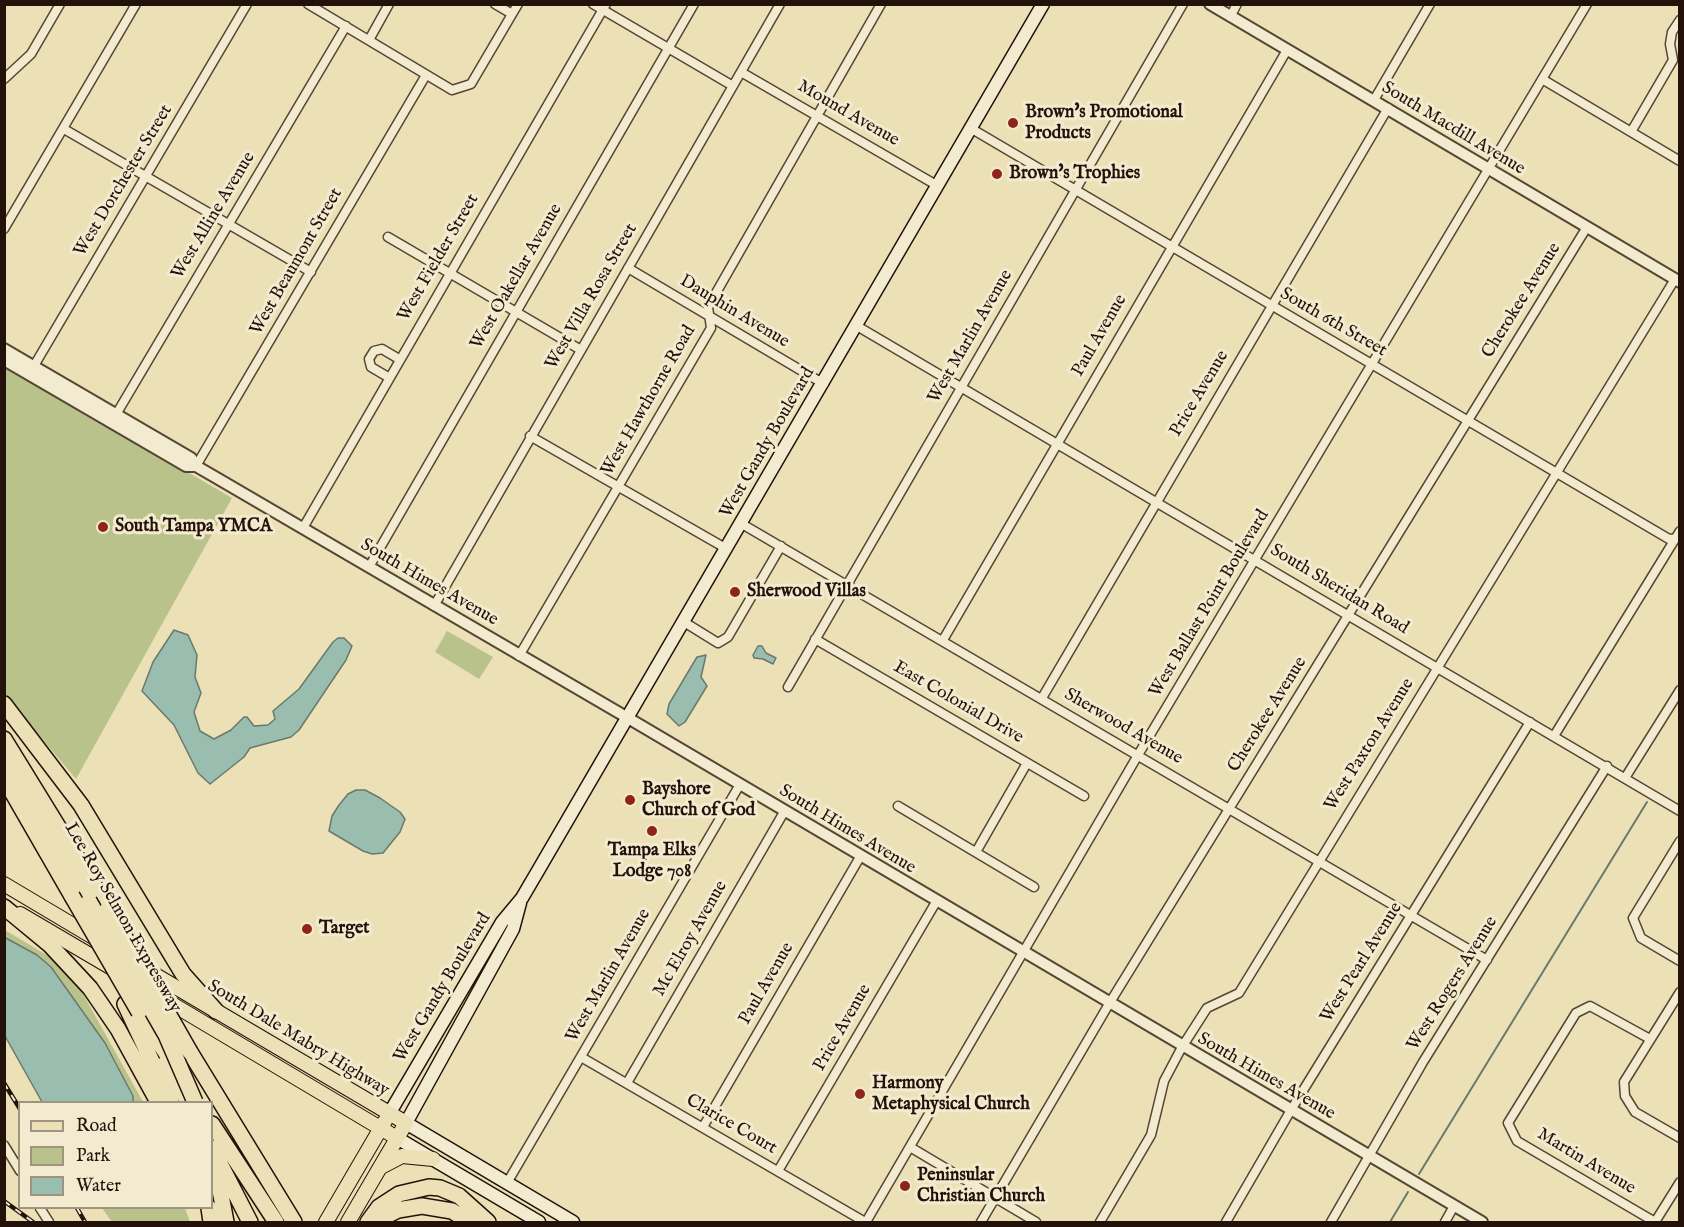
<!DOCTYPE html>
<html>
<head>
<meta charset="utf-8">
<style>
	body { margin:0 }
	#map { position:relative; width:1684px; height:1227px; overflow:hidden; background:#ece0b6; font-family:"IM FELL English",serif }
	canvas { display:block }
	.frame { position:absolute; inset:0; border:6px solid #231209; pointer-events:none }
	.legend { position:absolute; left:18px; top:1101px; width:195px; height:108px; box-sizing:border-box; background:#f3ebd0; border:2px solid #a09480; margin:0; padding:8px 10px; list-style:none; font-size:18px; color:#231209 }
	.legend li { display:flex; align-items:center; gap:12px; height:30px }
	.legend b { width:30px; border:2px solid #a09480 }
</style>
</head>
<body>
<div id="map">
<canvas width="1684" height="1227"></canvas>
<div class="frame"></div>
<ul class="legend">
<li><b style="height:8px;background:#ece0b6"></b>Road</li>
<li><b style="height:16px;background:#bac28c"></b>Park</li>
<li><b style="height:16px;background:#99bdae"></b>Water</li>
</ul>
</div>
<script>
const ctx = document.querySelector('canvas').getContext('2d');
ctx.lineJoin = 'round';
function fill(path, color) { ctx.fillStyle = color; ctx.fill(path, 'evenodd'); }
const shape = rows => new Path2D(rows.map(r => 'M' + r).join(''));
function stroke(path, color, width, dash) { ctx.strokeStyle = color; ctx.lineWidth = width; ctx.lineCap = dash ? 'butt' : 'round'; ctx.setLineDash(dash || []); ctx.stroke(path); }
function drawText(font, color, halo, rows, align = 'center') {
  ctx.font = font + ' "IM FELL English",serif'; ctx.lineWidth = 6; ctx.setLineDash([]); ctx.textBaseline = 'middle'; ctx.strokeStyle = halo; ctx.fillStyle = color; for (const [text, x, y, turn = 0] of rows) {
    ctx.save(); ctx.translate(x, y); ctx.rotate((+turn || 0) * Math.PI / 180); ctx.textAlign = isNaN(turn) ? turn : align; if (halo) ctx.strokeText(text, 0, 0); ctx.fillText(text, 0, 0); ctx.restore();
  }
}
fill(shape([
	[5,365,232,498,76,779,5,695],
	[447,631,493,657,479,679,435,652],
	[5,930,45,954,74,977,75,985,82,992,143,1102,133,1102,133,1096,105,1043,51,967,37,955,5,937],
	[102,1208,185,1208,190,1222,112,1222]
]), '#bac28c');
const water = shape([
	[174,630,188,635,197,655,195,677,201,693,194,712,200,731,214,739,231,730,244,717,247,717,254,726,268,725,275,719,273,711,299,689,333,642,338,638,344,638,352,646,346,660,299,730,291,737,250,748,244,757,210,784,198,773,174,725,142,691,153,662,174,630],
	[758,646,762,646,766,653,776,658,773,664,763,659,754,658,753,655,758,646],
	[706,655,701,677,707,686,685,722,679,726,667,714,669,704,697,657,706,655],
	[356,790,365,790,380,798,400,812,405,819,400,832,383,853,372,854,363,851,329,831,332,816,339,805,348,794,356,790],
	[4,937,37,955,51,967,105,1043,133,1096,133,1102,42,1102,5,1036,4,937]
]);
fill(water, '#99bdae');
stroke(water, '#6a796c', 1.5);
stroke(shape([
	[1419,1174,1647,802],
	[1390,1222,1408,1192]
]), '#6a796c', 2);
const minor = shape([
	[308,4,452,90,471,84,518,4],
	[495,4,512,14],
	[593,4,733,86],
	[1230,17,1237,4],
	[369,40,389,4],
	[741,72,938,186],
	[4,79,31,54,60,4],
	[1542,79,1680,161],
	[1374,100,1430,4],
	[64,129,311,272],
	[972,129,1669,539,1680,538],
	[1631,132,1673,60,1670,44,1672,32,1680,20],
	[4,229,136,4],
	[388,237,581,350],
	[628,268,824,384],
	[857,326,1680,811],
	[31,371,247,4],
	[388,377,371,367,369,359,374,351,382,349,399,359],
	[114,418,346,26],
	[530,436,727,549],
	[196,466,426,75],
	[742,524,1487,960],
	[303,528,606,4],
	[369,567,694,4],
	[434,606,780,4],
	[684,622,718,643,728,637,781,546],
	[815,639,1084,796],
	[943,640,1287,50],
	[519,656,711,328,708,307,881,4],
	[788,687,1183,4],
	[1042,698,1388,108],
	[1554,736,1680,531],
	[1625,778,1680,690],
	[898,806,1034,887],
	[1680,841,1633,918,1641,938,1680,961],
	[976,852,1027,763],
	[1680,992,1624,1082,1625,1096,1635,1112,1680,1138],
	[1650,1039,1590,1006,1576,1013,1508,1123,1517,1141,1655,1222],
	[581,1057,865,1222],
	[627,1083,784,812],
	[703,1127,860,857],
	[4,1145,20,1171],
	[910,1147,1036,1222],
	[778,1171,936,902],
	[507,1183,739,786],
	[40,1208,49,1222],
	[866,1222,1138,755,1587,4],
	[981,1222,1109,1004,1587,227],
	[1100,1222,1151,1135,1164,1081,1182,1047,1207,1008,1239,993,1675,279],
	[1226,1222,1291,1110,1530,722],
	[1331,1222,1423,1062,1607,766],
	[1445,1222,1454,1206],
	[1655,1222,1680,1182]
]);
const tertiary = shape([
	[1210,4,1680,282],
	[4,349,191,458,196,466,215,477,628,718,1482,1222],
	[4,360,186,466,196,466]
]);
const secondary = shape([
	[520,903,513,929,406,1123,573,1222],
	[389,1114,502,922,522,898,539,869,1043,4],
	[397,1138,539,1222]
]);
const primary = shape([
	[4,884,98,940],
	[20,914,117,971],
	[140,966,406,1123,348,1222],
	[157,995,397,1138],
	[381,1167,402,1156,433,1159],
	[326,1222,385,1121]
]);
const motorway = shape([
	[4,704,81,805,183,974,216,1011],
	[4,739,108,908],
	[4,758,89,901],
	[4,778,72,896],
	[4,907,50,945,90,988,118,1029,158,1102],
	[125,1004,171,1102],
	[139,1012,177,1070],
	[190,1052,294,1222],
	[166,1062,188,1102],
	[212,1124,276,1222],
	[212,1148,250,1222],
	[216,1169,226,1222],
	[209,1208,211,1222],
	[368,1222,379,1207,399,1194,429,1187,440,1188,459,1196,488,1222],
	[374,1222,398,1210,422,1206,452,1211,470,1222]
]);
stroke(minor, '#554634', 11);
stroke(tertiary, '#554634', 14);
stroke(secondary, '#231209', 15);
stroke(primary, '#231209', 16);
stroke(motorway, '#231209', 18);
stroke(minor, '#f3ebd0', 8);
stroke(tertiary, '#f3ebd0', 10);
stroke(secondary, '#f3ebd0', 12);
stroke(primary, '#ece0b6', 14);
stroke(motorway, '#ece0b6', 15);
const rail = shape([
	[4,1083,20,1109],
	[4,1201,33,1222],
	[77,1208,85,1222]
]);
stroke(rail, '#231209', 4.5);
stroke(rail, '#f3ebd0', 2, [7]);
const motorwayBridge = shape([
	[72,896,139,1012],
	[89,901,166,1035,195,1102],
	[108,908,190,1052]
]);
stroke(motorwayBridge, '#231209', 18, []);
stroke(motorwayBridge, '#ece0b6', 15);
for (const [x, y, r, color] of [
	[1013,123,6,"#8f2418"],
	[997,174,6,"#8f2418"],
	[103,527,6,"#8f2418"],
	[735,592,6,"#8f2418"],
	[630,800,6,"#8f2418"],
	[652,831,6,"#8f2418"],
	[307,929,6,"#8f2418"],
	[860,1094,6,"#8f2418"],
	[905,1186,6,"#8f2418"]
]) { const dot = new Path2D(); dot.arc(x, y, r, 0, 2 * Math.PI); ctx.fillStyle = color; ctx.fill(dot); stroke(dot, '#f3ebd0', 2); }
drawText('bold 18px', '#231209', '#f3ebd0', [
	["Brown's Promotional",1025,113],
	["Products",1025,134],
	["Brown's Trophies",1009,174],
	["South Tampa YMCA",115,527],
	["Sherwood Villas",747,592],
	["Bayshore",642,790],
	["Church of God",642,811],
	["Tampa Elks",652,851,"center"],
	["Lodge 708",652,872,"center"],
	["Target",319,929],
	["Harmony",872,1084],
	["Metaphysical Church",872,1105],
	["Peninsular",917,1176],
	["Christian Church",917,1197]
], 'left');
drawText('18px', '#231209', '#f3ebd0', [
	["Mound Avenue",848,114,30],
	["South Macdill Avenue",1453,129,31],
	["West Dorchester Street",124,181,-59],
	["West Alline Avenue",214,216,-59],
	["West Fielder Street",439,258,-60],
	["West Beaumont Street",297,262,-60],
	["West Oakellar Avenue",517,277,-60],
	["West Villa Rosa Street",592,297,-60],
	["Cherokee Avenue",1522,301,-58],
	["Dauphin Avenue",734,312,31],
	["South 6th Street",1333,323,30],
	["Paul Avenue",1100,336,-60],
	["West Marlin Avenue",971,337,-60],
	["Price Avenue",1200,394,-59],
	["West Hawthorne Road",649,401,-60],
	["West Gandy Boulevard",768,443,-60],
	["South Himes Avenue",429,583,30],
	["South Sheridan Road",1339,590,31],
	["West Ballast Point Boulevard",1210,604,-59],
	["East Colonial Drive",958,703,30],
	["Cherokee Avenue",1268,715,-58],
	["Sherwood Avenue",1123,727,30],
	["West Paxton Avenue",1370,745,-58],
	["South Himes Avenue",847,830,31],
	["Lee Roy Selmon Expressway",122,918,60],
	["Mc Elroy Avenue",691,939,-60],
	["West Pearl Avenue",1362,963,-58],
	["West Marlin Avenue",609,976,-60],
	["Paul Avenue",767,984,-60],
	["West Rogers Avenue",1453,984,-58],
	["West Gandy Boulevard",443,988,-59],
	["Price Avenue",843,1028,-60],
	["South Dale Mabry Highway",298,1039,31],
	["South Himes Avenue",1266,1077,30],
	["Clarice Court",731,1125,30],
	["Martin Avenue",1586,1162,31]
]);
</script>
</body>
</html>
